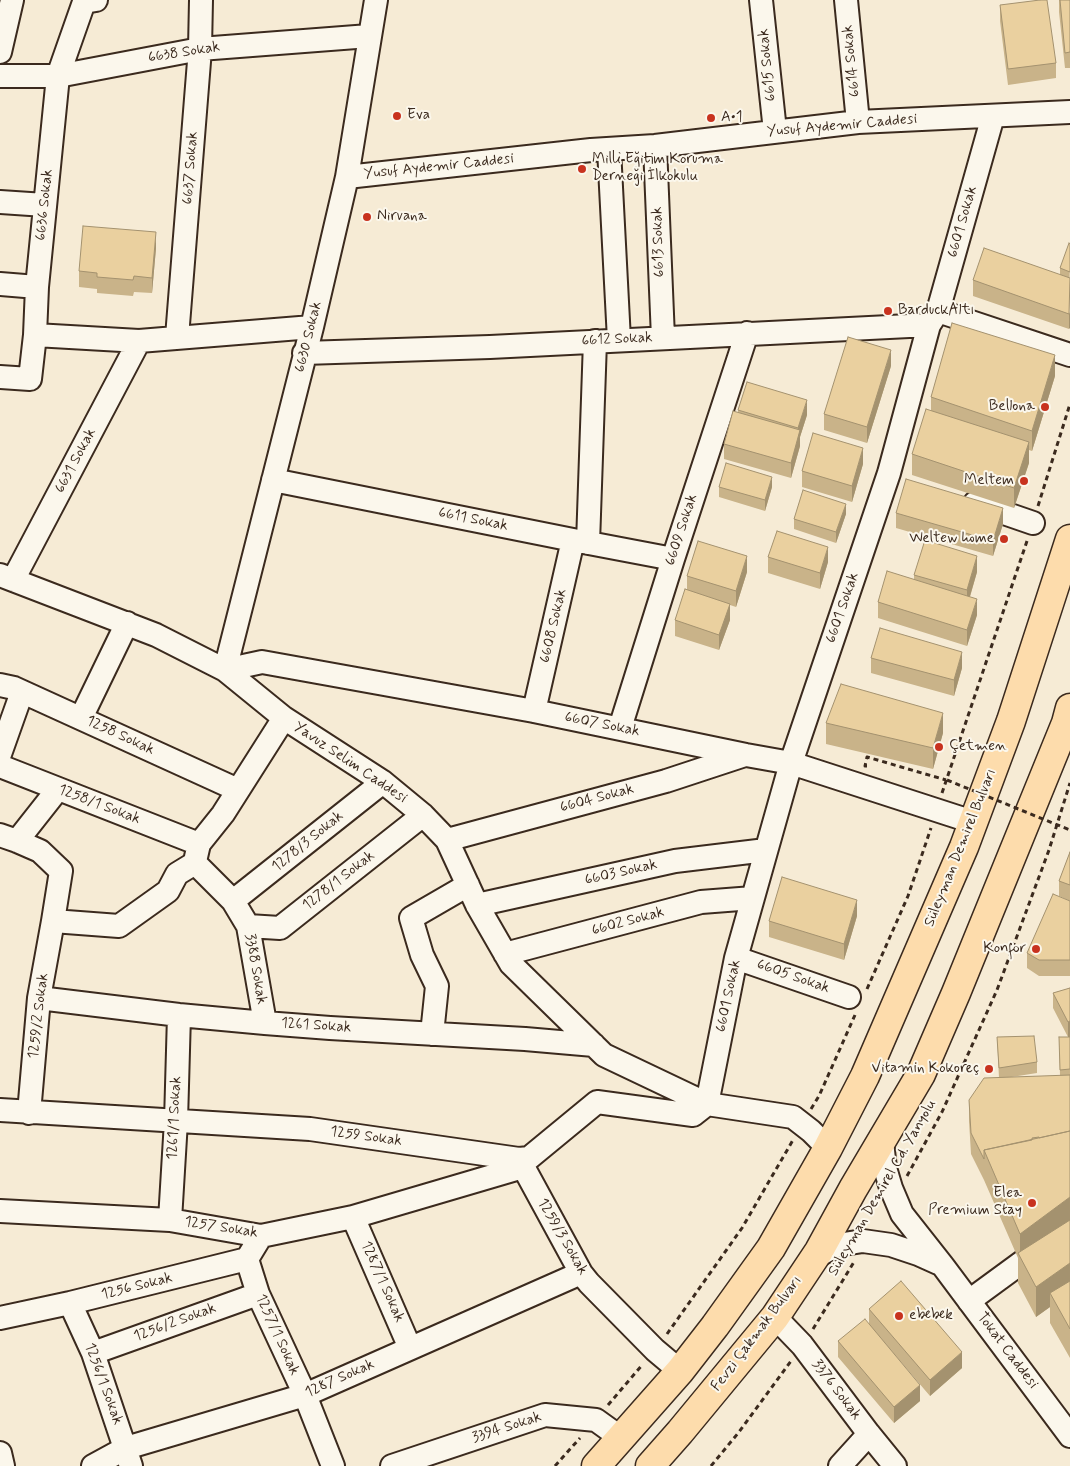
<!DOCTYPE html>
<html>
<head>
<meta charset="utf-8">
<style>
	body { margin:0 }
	canvas { display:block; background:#f6ebd5 }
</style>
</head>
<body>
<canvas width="1070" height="1466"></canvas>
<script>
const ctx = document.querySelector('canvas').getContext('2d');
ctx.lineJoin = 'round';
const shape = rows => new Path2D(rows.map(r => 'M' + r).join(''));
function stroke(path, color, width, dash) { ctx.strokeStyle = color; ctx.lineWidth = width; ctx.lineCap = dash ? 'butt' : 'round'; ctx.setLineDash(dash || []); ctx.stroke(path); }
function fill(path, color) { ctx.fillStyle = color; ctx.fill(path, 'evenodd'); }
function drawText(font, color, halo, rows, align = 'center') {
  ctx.font = font + ' Mynerve,sans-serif'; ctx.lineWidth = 4; ctx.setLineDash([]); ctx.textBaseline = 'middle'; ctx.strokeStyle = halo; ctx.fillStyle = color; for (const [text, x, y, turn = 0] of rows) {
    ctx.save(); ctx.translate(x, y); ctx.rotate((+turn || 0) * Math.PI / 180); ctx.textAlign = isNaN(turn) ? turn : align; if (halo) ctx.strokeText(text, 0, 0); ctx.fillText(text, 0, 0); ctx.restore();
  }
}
const minor = shape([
	[376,0,347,177,312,327,225,670,262,662,534,711,746,755,791,763,973,822],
	[761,0,775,131],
	[846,0,858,122],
	[0,52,12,0],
	[0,76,58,76,200,49,369,36],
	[655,146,663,338],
	[609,149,619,340],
	[347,177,591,150,655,146,858,122,1070,112],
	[0,202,45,205],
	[0,284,37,287],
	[938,311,1070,355],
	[35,335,139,341,312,327],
	[177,337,200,49,201,0],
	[304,353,490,347,929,325],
	[0,377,30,379,35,335,37,287,58,76,84,2,96,0],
	[273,480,573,540,673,559],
	[975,503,1033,523],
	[588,543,595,341],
	[0,575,156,635,225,670,284,718,383,782,423,815,447,840,477,905,511,964,604,1055,707,1104,793,1117,811,1131,828,1148],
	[13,580,139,341],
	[0,685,14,688,238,790],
	[534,711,573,540],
	[81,718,127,623],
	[620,728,673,559,747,333],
	[0,754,22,692],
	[0,766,199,844],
	[0,835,17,841,40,851,61,871,53,921,119,926,168,891,177,874,195,863,233,901,248,926,265,1023],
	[447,840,666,781,745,755],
	[17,841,58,789],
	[196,857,199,844,223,814,284,718],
	[233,901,383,782],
	[477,905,675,861,766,850],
	[248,926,280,928,423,815],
	[505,954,701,902,753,898],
	[736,958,849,997],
	[39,998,179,1015,265,1023,330,1028,525,1039,594,1045],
	[432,1034,437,986,422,955,411,918,468,885],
	[0,1110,310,1129,519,1159,529,1158,597,1102,693,1115,707,1104,736,958,791,763,889,473,929,325,938,311,993,116],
	[29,1113,39,998,53,921],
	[882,1142,885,1168,891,1188,902,1214,943,1266,1070,1436],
	[519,1159,581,1273,589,1283,655,1350,680,1371],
	[0,1211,170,1220,261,1236,353,1217,523,1167],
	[353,1217,410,1348],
	[170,1220,176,1121,179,1015],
	[814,1258,837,1245,863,1241,891,1245,918,1254,938,1263],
	[247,1259,258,1294,305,1395,333,1466],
	[969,1301,1070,1227],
	[70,1303,93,1353,131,1466],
	[775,1317,802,1345,869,1434,895,1466],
	[0,1318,70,1303,247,1259,261,1236],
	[93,1353,258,1294],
	[0,1453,3,1466],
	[93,1466,126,1448,305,1395,581,1273],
	[392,1466,545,1415,596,1420,621,1438],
	[840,1466,869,1434]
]);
const major = shape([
	[596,1466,680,1371,715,1326,771,1248,828,1148,865,1076,964,847,1011,721,1070,539],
	[650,1466,680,1432,775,1317,819,1251,853,1189,921,1074,956,993,1066,723,1070,708]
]);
stroke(minor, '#3b2a1e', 26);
stroke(major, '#3b2a1e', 31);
stroke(shape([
	[1038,506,1070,404],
	[867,766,865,766,867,757,946,780],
	[942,793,1027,541],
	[867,989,908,896,931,828],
	[811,1109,819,1096,855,1015],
	[907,1176,942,1112,997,990,1049,850,1070,783],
	[813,1329,854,1262],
	[667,1334,742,1228,793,1140],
	[608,1405,643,1364],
	[555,1466,580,1438],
	[711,1466,739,1432,791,1361]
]), '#3b2a1e', 3, [5, 4]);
stroke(minor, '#fbf7ec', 22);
stroke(major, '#fddcac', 28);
stroke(shape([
	[947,780,1070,830]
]), '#3b2a1e', 3, [5, 4]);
fill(shape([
	[1059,0,1070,0,1070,68,1065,68,1059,12],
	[1000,5,1056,63,1056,78,1008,85,1000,21],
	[1070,244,1069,329,973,296,973,280,1060,275,1060,268],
	[156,248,152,293,134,292,133,296,97,293,97,289,79,287,79,271],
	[891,366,867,443,824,430,824,414],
	[1055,376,1032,451,1029,450,1029,463,1014,508,912,475,912,454,931,411,931,397],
	[738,410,807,415,800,437,800,446,791,478,724,459,724,444,738,413],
	[863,464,852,502,802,487,802,471],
	[719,487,772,487,765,511,719,497],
	[896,513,1003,524,993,556,896,528],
	[846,514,836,543,794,529,794,519],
	[768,557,828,562,820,589,768,573],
	[747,572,736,607,730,605,730,620,719,650,675,636,675,620,687,590,687,576],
	[977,572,970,597,977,615,967,646,878,618,878,602,914,579,914,575],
	[871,658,962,668,954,696,871,673],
	[826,723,943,733,933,769,826,744],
	[1070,852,1070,901,1059,896,1059,881],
	[1070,901,1070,976,1039,976,1027,968,1027,953],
	[857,916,844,960,769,937,769,921],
	[1070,988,1070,1358,1050,1323,1050,1307,1036,1317,1018,1283,1018,1258,984,1180,971,1154,969,1121,969,1100,999,1078,997,1037,1037,1062,1037,1073,1005,1078,1060,1076,1059,1037,1068,1037,1053,1008,1053,993],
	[869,1309,962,1368,930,1396,876,1333,920,1401,894,1423,838,1357,838,1341,869,1324]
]), '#c9b389');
fill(shape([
	[156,232,156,248,152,293,152,278],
	[1070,312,1070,328,1069,329,1069,314],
	[891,350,891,366,867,443,867,427],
	[1055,355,1055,376,1032,451,1032,431],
	[807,400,807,415,800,437,800,446,791,478,791,463,798,437,798,428],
	[1029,442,1029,463,1014,508,1014,488],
	[863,448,863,464,852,502,852,486],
	[772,477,772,487,765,511,765,500],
	[846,504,846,514,836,543,836,532],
	[1003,508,1003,524,993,556,993,541],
	[828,547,828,562,820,589,820,573],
	[747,556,747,572,736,607,736,591],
	[977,556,977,572,967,606,967,590],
	[977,599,977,615,967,646,967,630],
	[730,604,730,620,719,650,719,635],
	[962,652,962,668,954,696,954,680],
	[943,713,943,733,933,769,933,748],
	[857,900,857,916,844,960,844,944],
	[1070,1021,1070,1037,1068,1038,1068,1022],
	[1070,1197,1070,1227,1020,1257,1020,1234],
	[1070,1263,1070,1293,1050,1293,1050,1307,1036,1317,1036,1287],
	[962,1352,962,1368,930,1396,930,1380],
	[920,1385,920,1401,894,1423,894,1407]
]), '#a4926f');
const building = shape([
	[1040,0,1047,0,1056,63,1008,69,1000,5,1040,0],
	[1060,0,1070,0,1070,52,1065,53,1060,0],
	[83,226,156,232,152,278,134,276,133,280,97,277,97,273,79,271,83,226],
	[1069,243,1070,244,1070,272,1060,268,1069,243],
	[984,248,1070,278,1069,314,973,280,984,248],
	[952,323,1055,355,1032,431,931,397,952,323],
	[848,337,891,350,867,427,824,414,848,337],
	[747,382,807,400,798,428,738,410,747,382],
	[926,409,1029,442,1014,488,912,454,926,409],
	[733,411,800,430,791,463,724,444,733,411],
	[813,433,863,448,852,486,802,471,813,433],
	[726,463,772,477,765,500,719,487,726,463],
	[906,479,1003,508,993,541,896,513,906,479],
	[803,490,846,504,836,532,794,519,803,490],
	[777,531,828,547,820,573,768,557,777,531],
	[925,540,977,556,967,590,914,575,925,540],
	[698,541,747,556,736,591,687,576,698,541],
	[887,571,977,599,967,630,878,602,887,571],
	[685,589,730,604,719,635,675,620,685,589],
	[880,628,962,652,954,680,871,658,880,628],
	[841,684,943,713,933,748,826,723,841,684],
	[1070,852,1070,885,1059,881,1070,852],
	[782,877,857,900,844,944,769,921,782,877],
	[1053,894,1070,901,1070,960,1039,960,1027,953,1053,894],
	[1070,988,1070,1021,1068,1022,1053,993,1070,988],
	[1034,1036,1037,1062,999,1068,997,1037,1034,1036],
	[1059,1037,1070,1037,1070,1069,1060,1070,1059,1037],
	[1070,1075,1070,1131,1039,1138,1039,1137,1032,1138,1032,1140,984,1150,984,1159,971,1133,969,1100,984,1078,1070,1075],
	[1070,1131,1070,1197,1020,1234,984,1150,1070,1131],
	[1070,1220,1070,1263,1036,1287,1018,1253,1070,1220],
	[901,1281,962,1352,930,1380,869,1309,901,1281],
	[1070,1281,1070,1329,1050,1293,1070,1281],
	[865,1319,920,1385,894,1407,838,1341,865,1319]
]);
fill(building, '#ead09f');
stroke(building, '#a4926f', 1);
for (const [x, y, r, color] of [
	[397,116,5,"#c8321e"],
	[711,118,5,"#c8321e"],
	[582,169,5,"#c8321e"],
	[367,217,5,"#c8321e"],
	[888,311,5,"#c8321e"],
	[1045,407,5,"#c8321e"],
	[1024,481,5,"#c8321e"],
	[1004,539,5,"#c8321e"],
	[939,747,5,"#c8321e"],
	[1036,949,5,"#c8321e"],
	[989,1069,5,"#c8321e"],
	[1032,1203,5,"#c8321e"],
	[899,1316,5,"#c8321e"]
]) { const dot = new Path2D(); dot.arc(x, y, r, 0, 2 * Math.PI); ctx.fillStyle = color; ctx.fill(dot); stroke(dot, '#fbf7ec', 2); }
drawText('15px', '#3b2a1e', '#fbf7ec', [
	["6638 Sokak",184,53,-9],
	["6614 Sokak",852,61,-96],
	["6615 Sokak",768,65,-96],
	["Yusuf Aydemir Caddesi",842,126,-5],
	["Yusuf Aydemir Caddesi",439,167,-6],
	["6637 Sokak",191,168,-86],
	["6636 Sokak",45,205,-84],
	["6601 Sokak",963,222,-74],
	["6613 Sokak",659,242,-92],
	["6630 Sokak",309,337,-76],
	["6612 Sokak",617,340,-3],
	["6631 Sokak",76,461,-62],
	["6611 Sokak",473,520,11],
	["6609 Sokak",682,530,-72],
	["6601 Sokak",843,608,-71],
	["6608 Sokak",554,626,-77],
	["6607 Sokak",602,725,11],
	["1258 Sokak",120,736,25],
	["Yavuz Selim Caddesi",350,763,34],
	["6604 Sokak",597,799,-15],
	["1258/1 Sokak",99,805,21],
	["1278/3 Sokak",308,842,-39],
	["Süleyman Demirel Bulvarı",961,848,-68],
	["6603 Sokak",621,873,-13],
	["1278/1 Sokak",339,881,-38],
	["6602 Sokak",628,922,-15],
	["3388 Sokak",255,969,80],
	["6605 Sokak",793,977,19],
	["6601 Sokak",729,996,-78],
	["1259/2 Sokak",39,1016,-83],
	["1261 Sokak",316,1026,4],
	["1261/1 Sokak",175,1118,-87],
	["1259 Sokak",366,1137,8],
	["Süleyman Demirel Cd. Yanyolu",883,1188,-60],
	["1257 Sokak",221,1228,9],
	["1259/3 Sokak",562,1237,60],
	["1287/1 Sokak",382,1282,66],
	["1256 Sokak",137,1287,-14],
	["1256/2 Sokak",175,1323,-20],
	["Fevzi Çakmak Bulvarı",757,1334,-53],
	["1257/1 Sokak",277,1335,66],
	["Tokat Caddesi",1007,1351,53],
	["1287 Sokak",340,1379,-24],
	["1256/1 Sokak",103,1384,70],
	["3376 Sokak",836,1390,53],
	["3394 Sokak",507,1428,-18]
]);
drawText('15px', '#3b2a1e', '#fbf7ec', [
	["Eva",407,116],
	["A•1",721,118],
	["Milli Eğitim Koruma",592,160],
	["Derneği İlkokulu",592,177],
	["Nirvana",377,217],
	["BarduckAltı",898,311],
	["Bellona",1035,407,"right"],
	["Meltem",1014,481,"right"],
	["Weltew home",994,539,"right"],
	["Çetmen",949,747],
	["Konfor",1026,949,"right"],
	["Vitamin Kokoreç",979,1069,"right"],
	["Elea",1022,1194,"right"],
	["Premium Stay",1022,1211,"right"],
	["ebebek",909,1316]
], 'left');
</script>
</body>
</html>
